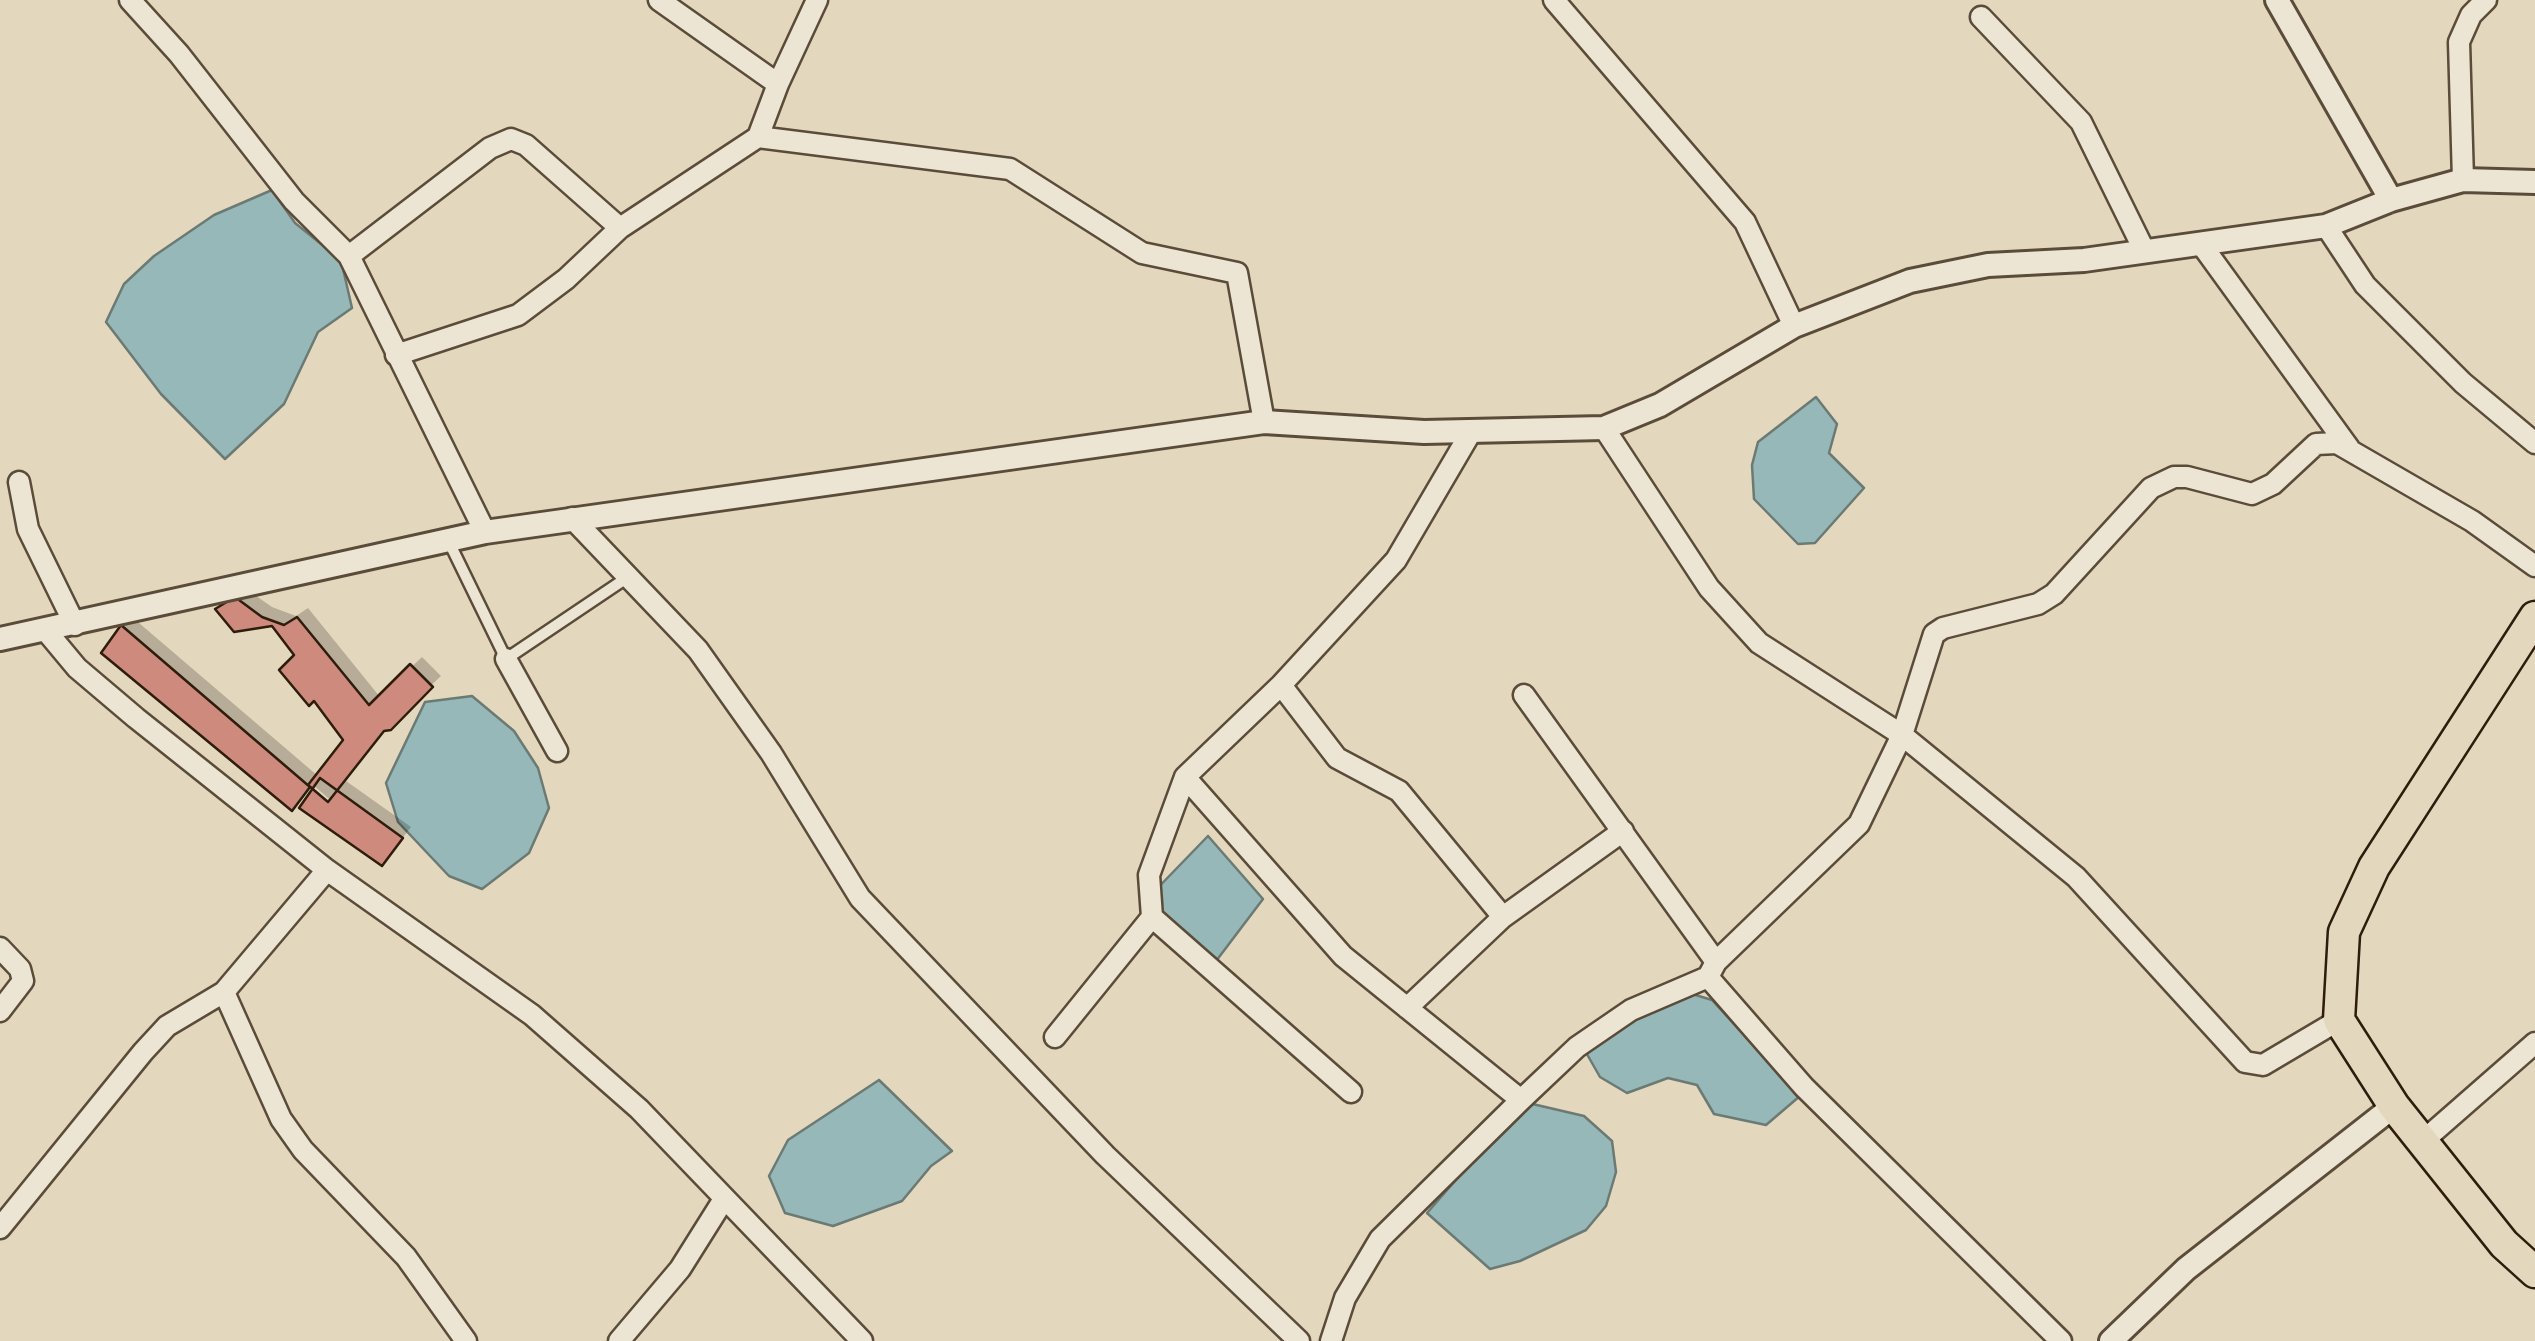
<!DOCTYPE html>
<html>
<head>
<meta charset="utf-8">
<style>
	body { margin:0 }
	canvas { display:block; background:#e3d7bd }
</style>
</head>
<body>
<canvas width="2535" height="1341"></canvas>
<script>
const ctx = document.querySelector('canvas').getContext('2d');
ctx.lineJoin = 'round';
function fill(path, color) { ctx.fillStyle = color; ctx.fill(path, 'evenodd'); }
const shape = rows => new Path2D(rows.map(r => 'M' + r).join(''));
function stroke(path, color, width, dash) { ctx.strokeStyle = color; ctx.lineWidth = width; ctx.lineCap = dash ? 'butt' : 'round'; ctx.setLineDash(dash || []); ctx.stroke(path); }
const water = shape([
	[272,190,295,223,341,260,352,308,318,332,284,404,225,459,161,394,106,322,124,284,154,256,214,215,272,190],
	[1816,397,1837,424,1829,453,1864,488,1815,543,1798,544,1754,499,1752,465,1758,442,1816,397],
	[472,696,514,731,538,768,549,808,529,853,482,889,449,876,398,822,386,783,425,702,472,696],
	[1208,836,1263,899,1207,973,1146,900,1208,836],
	[1689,993,1712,1000,1800,1096,1766,1125,1714,1114,1697,1085,1668,1078,1627,1093,1600,1077,1584,1049,1655,1005,1689,993],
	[879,1080,952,1151,931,1166,902,1201,833,1226,785,1213,769,1176,788,1140,879,1080],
	[1524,1102,1584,1116,1612,1141,1616,1172,1606,1206,1586,1230,1520,1261,1490,1269,1427,1213,1524,1102]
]);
fill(water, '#96b8b8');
stroke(water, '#6c7a74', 2.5);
fill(shape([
	[246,589,272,607,296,616,308,608,380,697,422,657,441,676,386,728,346,781,411,827,391,853,312,784,302,798,105,653,132,617,318,776,346,740,273,623,219,610]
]), '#0003');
const building = shape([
	[235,597,262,617,284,625,297,617,369,705,410,664,433,687,391,730,384,731,328,802,308,785,343,740,314,701,309,706,279,670,294,655,272,626,234,632,215,609,235,597],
	[121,625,310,787,292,811,101,653,121,625],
	[320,778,403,838,382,866,299,808,320,778]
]);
fill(building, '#cd8a7d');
stroke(building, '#2e1d0d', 2.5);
const service = shape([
	[448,540,506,659,628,577]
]);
const minor = shape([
	[130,0,179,54,294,201,349,256,485,532],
	[659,0,778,84,758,137,1010,169,1142,253,1237,273,1264,422],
	[1554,0,1745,222,1794,326],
	[1981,17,2081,122,2145,252],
	[778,84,817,0],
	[2463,180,2459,42,2471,15,2486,0],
	[2326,226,2365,285,2463,383,2535,443],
	[2201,244,2349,448],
	[349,256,490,148,511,139,526,145,620,228],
	[396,355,518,315,566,279,620,228,758,137],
	[1604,428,1709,588,1759,643,1902,735,2076,877,2245,1062,2263,1065,2339,1020],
	[19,482,28,529,75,625],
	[572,518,698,650,771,753,860,898,1105,1155,1299,1341],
	[47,632,77,668,136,718,327,870,532,1015,639,1109,862,1341],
	[506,659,557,751],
	[1281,685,1337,758,1399,791,1503,917],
	[1524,695,1716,962],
	[1185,777,1343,956,1521,1100],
	[1152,917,1351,1092],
	[0,948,20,969,23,981,0,1011],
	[1708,977,1804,1087,2061,1341],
	[224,992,281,1119,303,1150,406,1257,466,1341],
	[1407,1008,1503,917,1623,831],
	[1055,1037,1152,917,1149,875,1185,777,1281,685,1396,560,1471,432],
	[2423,1141,2535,1043],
	[0,1228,143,1052,167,1026,224,992,327,870],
	[619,1341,680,1269,724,1199],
	[1331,1341,1345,1298,1380,1239,1521,1100,1577,1047,1631,1010,1708,977,1716,962,1859,824,1902,735,1934,634,1943,628,2038,604,2054,594,2151,488,2174,477,2187,477,2252,494,2273,484,2316,444,2337,443,2472,521,2535,566]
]);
const tertiary = shape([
	[2277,0,2391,200],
	[0,639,485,532,1264,422,1424,432,1604,428,1660,405,1794,326,1910,281,1988,265,2084,260,2326,226,2391,200,2463,180,2535,182],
	[2111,1341,2186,1269,2394,1106]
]);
const primary = shape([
	[2535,617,2374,867,2344,932,2339,1020,2394,1106,2504,1244,2535,1272]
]);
stroke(service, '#5b4c39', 15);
stroke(minor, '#5b4c39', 25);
stroke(tertiary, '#5b4c39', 28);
stroke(primary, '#2e1d0d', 35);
stroke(service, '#ede5d4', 10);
stroke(minor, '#ede5d4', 20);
stroke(tertiary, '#ede5d4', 22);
stroke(primary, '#e3d7bd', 30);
</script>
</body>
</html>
